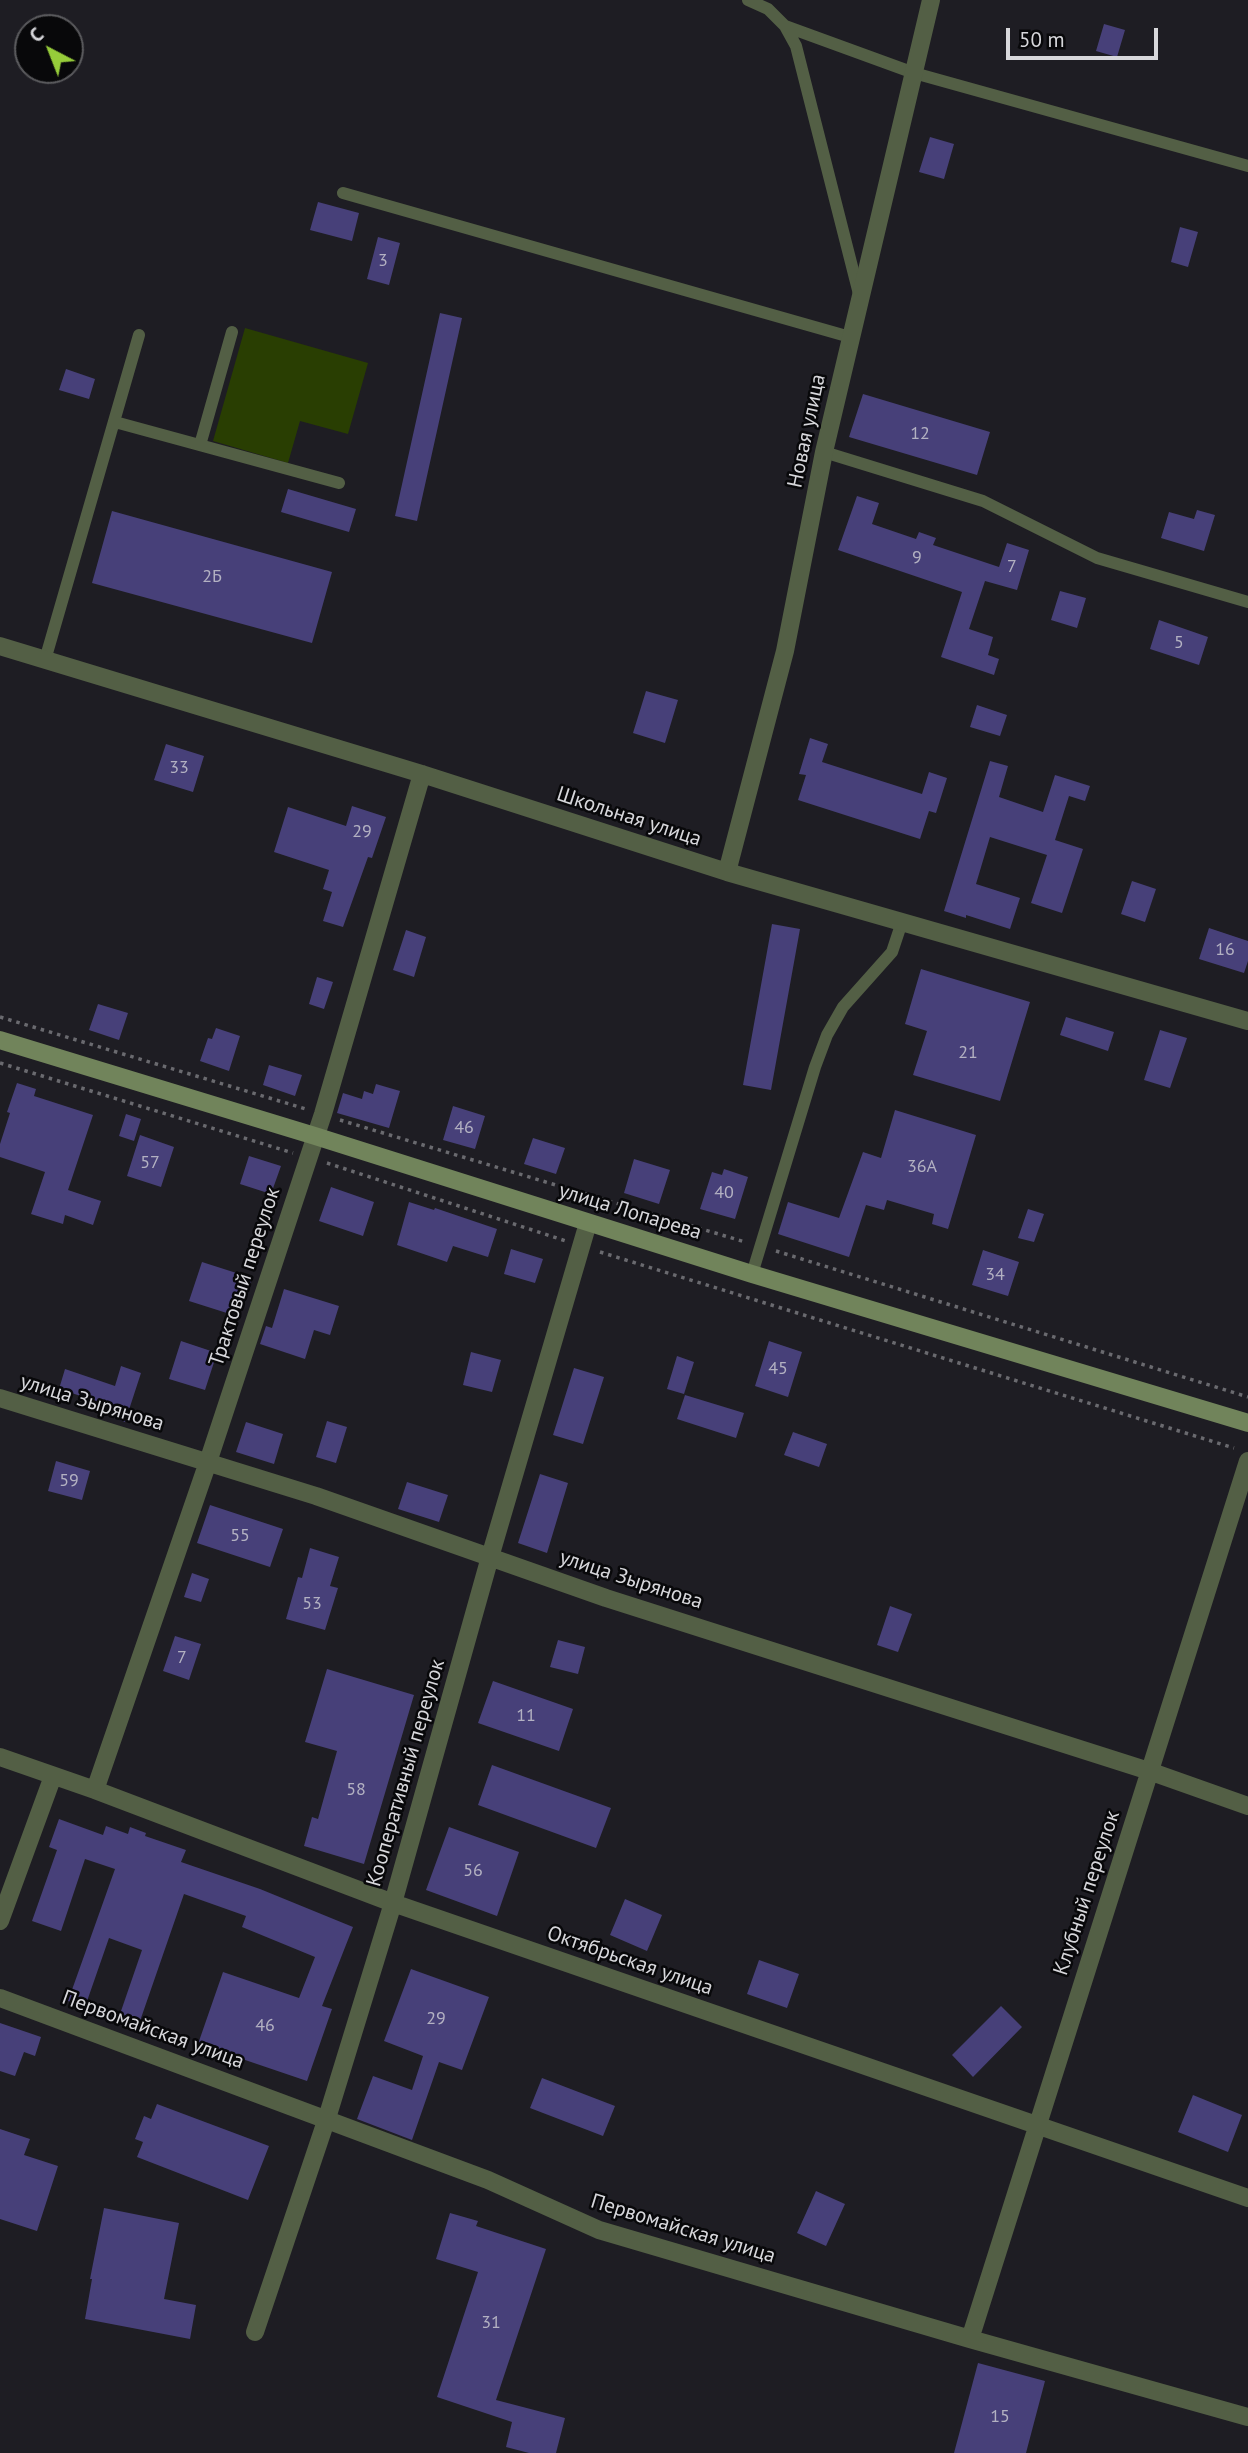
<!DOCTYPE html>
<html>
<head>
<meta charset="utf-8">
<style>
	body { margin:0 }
	#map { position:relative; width:1248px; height:2453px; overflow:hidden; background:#1e1d23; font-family:"PT Sans",sans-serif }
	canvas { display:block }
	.north { position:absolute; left:14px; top:14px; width:70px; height:70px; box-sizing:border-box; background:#08080a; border:2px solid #5b5b5e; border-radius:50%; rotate:318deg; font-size:19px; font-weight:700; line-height:28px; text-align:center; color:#d7d7db }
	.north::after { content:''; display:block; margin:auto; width:24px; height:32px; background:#96cc3a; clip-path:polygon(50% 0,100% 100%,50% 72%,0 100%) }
	.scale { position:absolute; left:1006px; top:28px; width:152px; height:32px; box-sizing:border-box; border:4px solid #d7d7db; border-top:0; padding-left:9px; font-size:21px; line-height:24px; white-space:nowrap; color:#d7d7db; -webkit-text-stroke:5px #08080a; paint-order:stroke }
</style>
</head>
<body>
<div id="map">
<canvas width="1248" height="2453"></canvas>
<div class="north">С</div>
<div class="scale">50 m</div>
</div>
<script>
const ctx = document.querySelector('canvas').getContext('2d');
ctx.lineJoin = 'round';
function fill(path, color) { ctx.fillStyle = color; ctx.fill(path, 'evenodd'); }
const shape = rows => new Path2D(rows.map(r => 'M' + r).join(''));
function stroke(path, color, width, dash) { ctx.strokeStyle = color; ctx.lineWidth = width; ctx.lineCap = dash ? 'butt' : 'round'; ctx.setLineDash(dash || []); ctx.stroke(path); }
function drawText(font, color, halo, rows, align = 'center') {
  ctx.font = font + ' "PT Sans",sans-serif'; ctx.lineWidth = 5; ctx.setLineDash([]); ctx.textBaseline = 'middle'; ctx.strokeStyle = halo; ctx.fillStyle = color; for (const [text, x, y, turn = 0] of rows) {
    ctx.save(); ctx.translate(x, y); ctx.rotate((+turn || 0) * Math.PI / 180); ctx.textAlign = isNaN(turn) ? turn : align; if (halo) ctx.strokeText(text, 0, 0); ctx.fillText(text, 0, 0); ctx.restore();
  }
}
fill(shape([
	[245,328,368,363,348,434,300,421,288,463,213,441]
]), '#293e02');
fill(shape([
	[1104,24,1125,30,1117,57,1096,51],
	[930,137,954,144,944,179,919,172],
	[318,202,359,213,352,241,310,230],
	[1180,227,1198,232,1188,267,1171,262],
	[378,237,400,243,389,285,367,279],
	[440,313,462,318,417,521,395,516],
	[66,369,95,379,89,399,59,390],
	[863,394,990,432,977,475,849,437],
	[288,489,356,509,349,532,281,512],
	[857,496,879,503,872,524,916,539,919,532,936,538,933,545,999,567,1007,543,1029,550,1017,590,985,581,969,629,993,637,988,655,999,659,994,675,941,657,962,592,838,550],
	[1197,510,1215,515,1204,551,1161,538,1169,512,1194,519],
	[112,511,332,572,312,643,92,583],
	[1060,591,1086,598,1077,628,1051,620],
	[1159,620,1208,637,1199,665,1150,649],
	[646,691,678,700,665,743,633,733],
	[977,705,1007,715,1000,736,970,727],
	[810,738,828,744,822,762,922,794,929,772,947,778,936,813,929,811,920,839,798,800,806,775,799,774],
	[166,744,204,756,193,792,154,780],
	[990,761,1008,766,999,797,1043,812,1055,775,1090,786,1085,801,1069,796,1055,840,1083,849,1062,913,1031,903,1047,855,990,837,976,884,1020,898,1010,929,966,915,966,918,944,911],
	[352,806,386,817,372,858,368,857,343,927,323,921,332,892,323,889,329,870,274,852,288,807,346,826],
	[1132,881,1156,889,1145,922,1121,914],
	[772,924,800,929,771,1090,743,1085],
	[1209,928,1248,941,1248,961,1244,973,1199,959],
	[406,930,426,937,414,977,393,970],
	[921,969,1030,1002,1000,1101,913,1075,927,1031,905,1024],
	[317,977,333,982,324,1009,309,1004],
	[98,1004,128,1013,119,1040,89,1030],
	[1066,1017,1114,1032,1108,1051,1060,1035],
	[216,1028,240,1036,229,1071,200,1061,208,1038,212,1039],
	[1160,1030,1187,1038,1170,1088,1144,1080],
	[269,1065,302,1075,295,1096,263,1085],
	[17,1083,36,1089,34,1096,93,1115,68,1190,101,1201,93,1225,65,1215,63,1224,31,1214,45,1172,0,1157,0,1144,10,1113,7,1112],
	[376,1084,400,1091,389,1128,337,1113,343,1093,362,1099,364,1091,373,1094],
	[453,1106,485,1116,475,1149,443,1140],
	[895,1110,976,1135,948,1229,932,1224,934,1214,887,1200,884,1210,866,1205,849,1257,778,1234,788,1202,839,1218,863,1152,881,1158],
	[126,1114,141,1119,134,1141,119,1136],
	[140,1135,174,1147,161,1187,127,1176],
	[533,1138,565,1148,556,1174,524,1164],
	[249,1156,281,1166,271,1194,240,1184],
	[634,1159,670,1170,659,1204,624,1193],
	[724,1169,748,1177,735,1219,700,1209,712,1172,722,1175],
	[331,1187,374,1202,363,1236,319,1221],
	[409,1202,434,1210,435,1208,497,1229,488,1257,453,1246,447,1262,397,1245],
	[1028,1209,1044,1214,1034,1242,1018,1238],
	[511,1249,543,1259,535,1283,504,1274],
	[983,1250,1019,1262,1008,1296,972,1285],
	[202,1262,252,1278,245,1299,236,1296,230,1314,189,1301],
	[284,1289,339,1306,330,1335,314,1330,305,1359,260,1344,266,1326,272,1328],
	[181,1341,217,1353,205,1390,169,1379],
	[769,1341,802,1352,788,1397,755,1386],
	[471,1352,501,1360,492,1392,463,1385],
	[677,1356,694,1362,684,1394,667,1389],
	[121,1366,141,1373,125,1422,106,1415,109,1405,59,1389,65,1369,115,1386],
	[574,1368,604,1377,583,1444,553,1435],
	[685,1395,744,1413,736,1438,677,1419],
	[327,1421,347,1427,336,1463,316,1457],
	[246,1422,283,1434,274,1464,236,1452],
	[793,1432,827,1444,819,1467,784,1455],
	[56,1461,90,1471,82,1500,48,1491],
	[540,1474,568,1483,547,1553,518,1543],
	[407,1482,448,1495,439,1522,398,1509],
	[210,1505,283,1529,270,1567,197,1543],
	[310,1548,339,1557,330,1586,338,1588,325,1630,286,1619,298,1577,302,1578],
	[192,1573,209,1579,201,1602,184,1597],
	[890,1606,912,1614,898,1652,877,1645],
	[175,1636,201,1644,189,1680,163,1671],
	[558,1640,585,1647,578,1674,550,1667],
	[327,1669,414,1695,364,1864,304,1846,312,1817,318,1819,337,1751,305,1742],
	[493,1681,573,1709,559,1751,478,1723],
	[492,1765,611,1808,596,1848,478,1805],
	[59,1819,103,1835,106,1826,128,1834,130,1827,146,1833,145,1836,186,1850,181,1862,260,1889,353,1927,322,2006,332,2009,307,2081,198,2044,223,1972,299,1998,315,1957,242,1927,246,1916,184,1894,140,2021,120,2014,142,1950,109,1938,85,2007,68,2001,115,1869,85,1859,61,1931,32,1921,57,1850,49,1847],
	[449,1827,519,1852,497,1916,426,1890],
	[625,1899,662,1915,647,1951,610,1935],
	[759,1960,799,1974,787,2008,747,1994],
	[411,1969,489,1997,462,2070,439,2062,412,2140,357,2119,373,2076,412,2090,423,2056,384,2041],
	[1001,2006,1022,2027,973,2077,952,2055],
	[0,2023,41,2037,35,2056,24,2052,15,2076,0,2071],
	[542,2078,615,2106,603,2136,530,2108],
	[1193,2095,1242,2115,1228,2152,1178,2132],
	[157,2104,269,2146,248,2200,137,2157,143,2142,135,2139,144,2116,151,2119],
	[0,2129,30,2139,24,2155,58,2166,37,2231,0,2219],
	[816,2191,845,2204,826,2246,797,2233],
	[104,2208,179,2223,164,2299,196,2305,190,2339,85,2319,92,2279,90,2279],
	[450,2213,478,2221,476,2226,546,2249,496,2400,565,2418,556,2453,529,2453,506,2447,512,2422,437,2397,478,2272,436,2259],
	[978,2363,1045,2381,1026,2453,954,2453]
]), '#474079');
stroke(shape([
	[0,1017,306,1109],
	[0,1063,293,1153],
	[340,1120,745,1242],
	[327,1163,566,1241],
	[776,1251,1248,1397],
	[600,1252,1234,1448]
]), '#6a6a6f', 3.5, [3.5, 5]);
stroke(shape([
	[748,0,768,9,785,26,796,46,859,294],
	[785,26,914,73,1248,166],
	[343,193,850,337],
	[115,422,339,483],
	[200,445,232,332],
	[824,452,983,501,1097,558,1248,602],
	[45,660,139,335],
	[752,1274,815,1067,827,1035,843,1007,892,952,902,922]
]), '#535f45', 12);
stroke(shape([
	[0,646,422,774,727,872,1248,1021],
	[727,872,785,651,824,452,931,0],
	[0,1398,316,1496,606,1598,1149,1771,1248,1806],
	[0,1757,95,1790,393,1903,1248,2198],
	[95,1790,208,1462,323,1114,422,774],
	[0,1921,53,1776],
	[0,1998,488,2180,599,2230,970,2339,1248,2417],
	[255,2332,327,2118,393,1903,490,1557,588,1223],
	[970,2339,1248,1461]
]), '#535f45', 18);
stroke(shape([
	[0,1040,315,1136,752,1274,1248,1423]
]), '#71845b', 18);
drawText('18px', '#b3b1c2', null, [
	["3",383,261],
	["12",920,434],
	["9",917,558],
	["7",1012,567],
	["2Б",212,577],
	["5",1179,643],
	["33",179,768],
	["29",362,832],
	["16",1225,950],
	["21",968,1053],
	["46",464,1128],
	["57",150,1163],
	["36А",922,1167],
	["40",724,1193],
	["34",995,1275],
	["45",778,1369],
	["59",69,1481],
	["55",240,1536],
	["53",312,1604],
	["7",182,1658],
	["11",526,1716],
	["58",356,1790],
	["56",473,1871],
	["29",436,2019],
	["46",265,2026],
	["31",491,2323],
	["15",1000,2417]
]);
drawText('21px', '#d7d7db', '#08080a', [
	["Новая улица",807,431,-78],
	["Школьная улица",629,817,18],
	["улица Лопарева",630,1212,17],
	["Трактовый переулок",245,1277,-72],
	["улица Зырянова",92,1403,17],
	["улица Зырянова",631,1580,18],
	["Кооперативный переулок",406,1773,-74],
	["Клубный переулок",1087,1893,-72],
	["Октябрьская улица",630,1961,19],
	["Первомайская улица",153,2030,20],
	["Первомайская улица",683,2229,17]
]);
</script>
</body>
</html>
